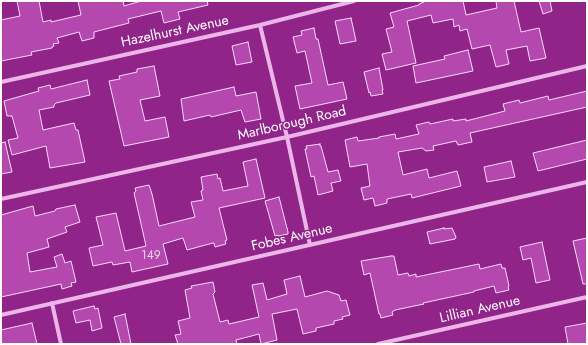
<!DOCTYPE html>
<html>
<head>
<meta charset="utf-8">
<style>
	body { margin:0 }
	#map { position:relative; width:588px; height:345px; overflow:hidden; background:#902489; font-family:Jost,sans-serif }
	canvas { display:block }
	.frame { position:absolute; inset:0; border:2px solid #fff; pointer-events:none }
</style>
</head>
<body>
<div id="map">
<canvas width="588" height="345"></canvas>
<div class="frame"></div>
</div>
<script>
const ctx = document.querySelector('canvas').getContext('2d');
ctx.lineJoin = 'round';
function fill(path, color) { ctx.fillStyle = color; ctx.fill(path, 'evenodd'); }
const shape = rows => new Path2D(rows.map(r => 'M' + r).join(''));
function stroke(path, color, width, dash) { ctx.strokeStyle = color; ctx.lineWidth = width; ctx.lineCap = dash ? 'butt' : 'round'; ctx.setLineDash(dash || []); ctx.stroke(path); }
function drawText(font, color, halo, rows, align = 'center') {
  ctx.font = font + ' Jost,sans-serif'; ctx.lineWidth = 3; ctx.setLineDash([]); ctx.textBaseline = 'middle'; ctx.strokeStyle = halo; ctx.fillStyle = color; for (const [text, x, y, turn = 0] of rows) {
    ctx.save(); ctx.translate(x, y); ctx.rotate((+turn || 0) * Math.PI / 180); ctx.textAlign = isNaN(turn) ? turn : align; if (halo) ctx.strokeText(text, 0, 0); ctx.fillText(text, 0, 0); ctx.restore();
  }
}
const building = shape([
	[17,1,39,1,43,22,51,20,51,22,81,15,78,1,123,1,124,6,141,1,207,1,208,5,178,12,180,19,164,23,161,11,128,19,129,23,94,32,94,38,82,41,79,32,57,38,59,43,53,44,54,46,52,47,52,48,31,52,32,55,1,61,1,20,20,16,17,1],
	[424,1,463,1,466,15,497,8,496,1,514,1,521,32,539,28,546,58,530,61,527,46,506,50,509,64,496,67,490,45,472,49,467,29,460,31,459,25,454,27,453,19,433,23,431,15,407,21,416,63,386,70,382,54,392,52,386,29,394,27,390,13,419,5,419,4,424,2,424,1],
	[539,1,550,1,552,11,543,14,539,1],
	[351,18,356,41,340,44,335,21,351,18],
	[314,28,316,39,318,39,328,85,343,82,347,99,300,109,295,86,312,83,305,51,297,53,293,37,302,35,301,31,314,28],
	[248,42,252,62,236,65,232,46,248,42],
	[468,50,473,71,416,83,413,66,445,59,444,56,468,50],
	[154,66,160,96,140,100,145,121,165,117,169,137,124,146,109,81,120,79,119,76,137,72,137,69,154,66],
	[379,68,383,90,382,90,383,94,371,96,370,92,369,93,364,72,379,68],
	[87,80,90,95,56,103,54,105,54,107,39,110,43,130,74,123,76,130,78,130,85,162,50,168,46,146,12,155,8,140,18,138,12,116,7,116,4,101,39,91,38,88,50,85,51,89,87,80],
	[234,87,236,96,256,92,261,119,245,122,241,110,211,117,210,115,184,121,181,99,234,87],
	[587,91,587,107,470,133,472,142,458,145,456,141,433,146,434,150,426,151,422,148,398,152,403,175,427,169,429,178,457,171,461,186,412,198,411,194,387,199,387,203,375,206,373,198,364,200,361,188,370,186,367,164,350,167,345,140,357,137,358,141,379,138,379,137,395,134,396,139,419,134,416,125,429,122,430,124,453,119,453,121,466,119,466,121,505,111,503,104,519,100,520,103,548,96,549,100,587,91],
	[587,140,587,159,538,171,533,153,587,140],
	[5,142,12,172,1,174,1,143,5,142],
	[320,144,320,146,321,146,328,172,338,170,341,181,331,183,333,191,318,195,314,176,311,177,305,149,307,149,306,146,320,144],
	[256,159,265,198,219,208,227,240,225,241,226,244,215,247,214,243,213,243,187,250,183,238,163,244,168,264,132,272,130,262,113,265,112,262,93,266,89,248,103,245,96,217,116,213,125,251,146,246,134,193,136,191,135,188,149,185,152,194,159,226,195,217,191,202,203,200,201,191,203,190,201,177,217,174,218,179,220,178,223,191,248,186,243,162,256,159],
	[511,161,515,177,487,182,484,167,511,161],
	[279,197,288,232,288,234,278,236,277,235,275,236,265,201,279,197],
	[75,205,80,222,65,227,67,232,47,239,49,247,27,253,30,272,57,267,54,257,62,254,65,263,71,261,76,282,71,283,72,286,62,289,61,284,1,297,1,215,33,206,35,216,55,211,56,209,75,205],
	[444,228,444,229,452,228,456,237,455,239,430,244,427,232,444,228],
	[587,238,587,284,583,284,573,241,587,238],
	[542,242,550,280,536,283,531,258,523,260,520,247,542,242],
	[391,256,394,256,398,275,408,273,409,276,416,274,416,277,479,264,480,269,501,264,502,268,505,268,509,286,508,287,509,290,496,293,494,286,474,291,474,292,423,303,424,304,395,310,392,312,393,315,381,318,380,314,379,314,370,273,364,275,361,261,391,256],
	[300,276,305,297,327,291,339,295,341,301,346,300,350,315,342,317,343,319,334,321,334,324,316,328,316,331,303,334,297,309,272,314,277,340,261,344,259,334,236,340,237,344,178,344,175,335,181,334,178,321,190,318,185,290,192,288,191,286,213,282,215,292,213,294,220,322,228,320,229,324,259,317,252,285,263,283,267,300,287,294,284,280,300,276],
	[94,306,95,309,98,308,102,328,92,331,90,320,76,323,73,311,94,306],
	[125,314,131,344,121,344,114,317,125,314],
	[32,323,37,344,1,344,1,330,32,323],
	[587,323,587,344,568,344,565,327,587,323]
]);
fill(building, '#b448af');
stroke(building, '#f9daf7', 1);
stroke(shape([
	[260,25,287,137,310,245],
	[1,82,260,25,354,1],
	[1,199,287,137,587,66],
	[52,303,61,344],
	[1,315,587,182],
	[378,344,587,297]
]), '#ecb5e9', 4);
drawText('12px', '#ecd1eb', null, [
	["149",151,256]
]);
drawText('14px', '#fff', '#902489', [
	["Hazelhurst Avenue",175,32,-12],
	["Marlborough Road",292,124,-13],
	["Fobes Avenue",292,238,-13],
	["Lillian Avenue",480,310,-13]
]);
</script>
</body>
</html>
